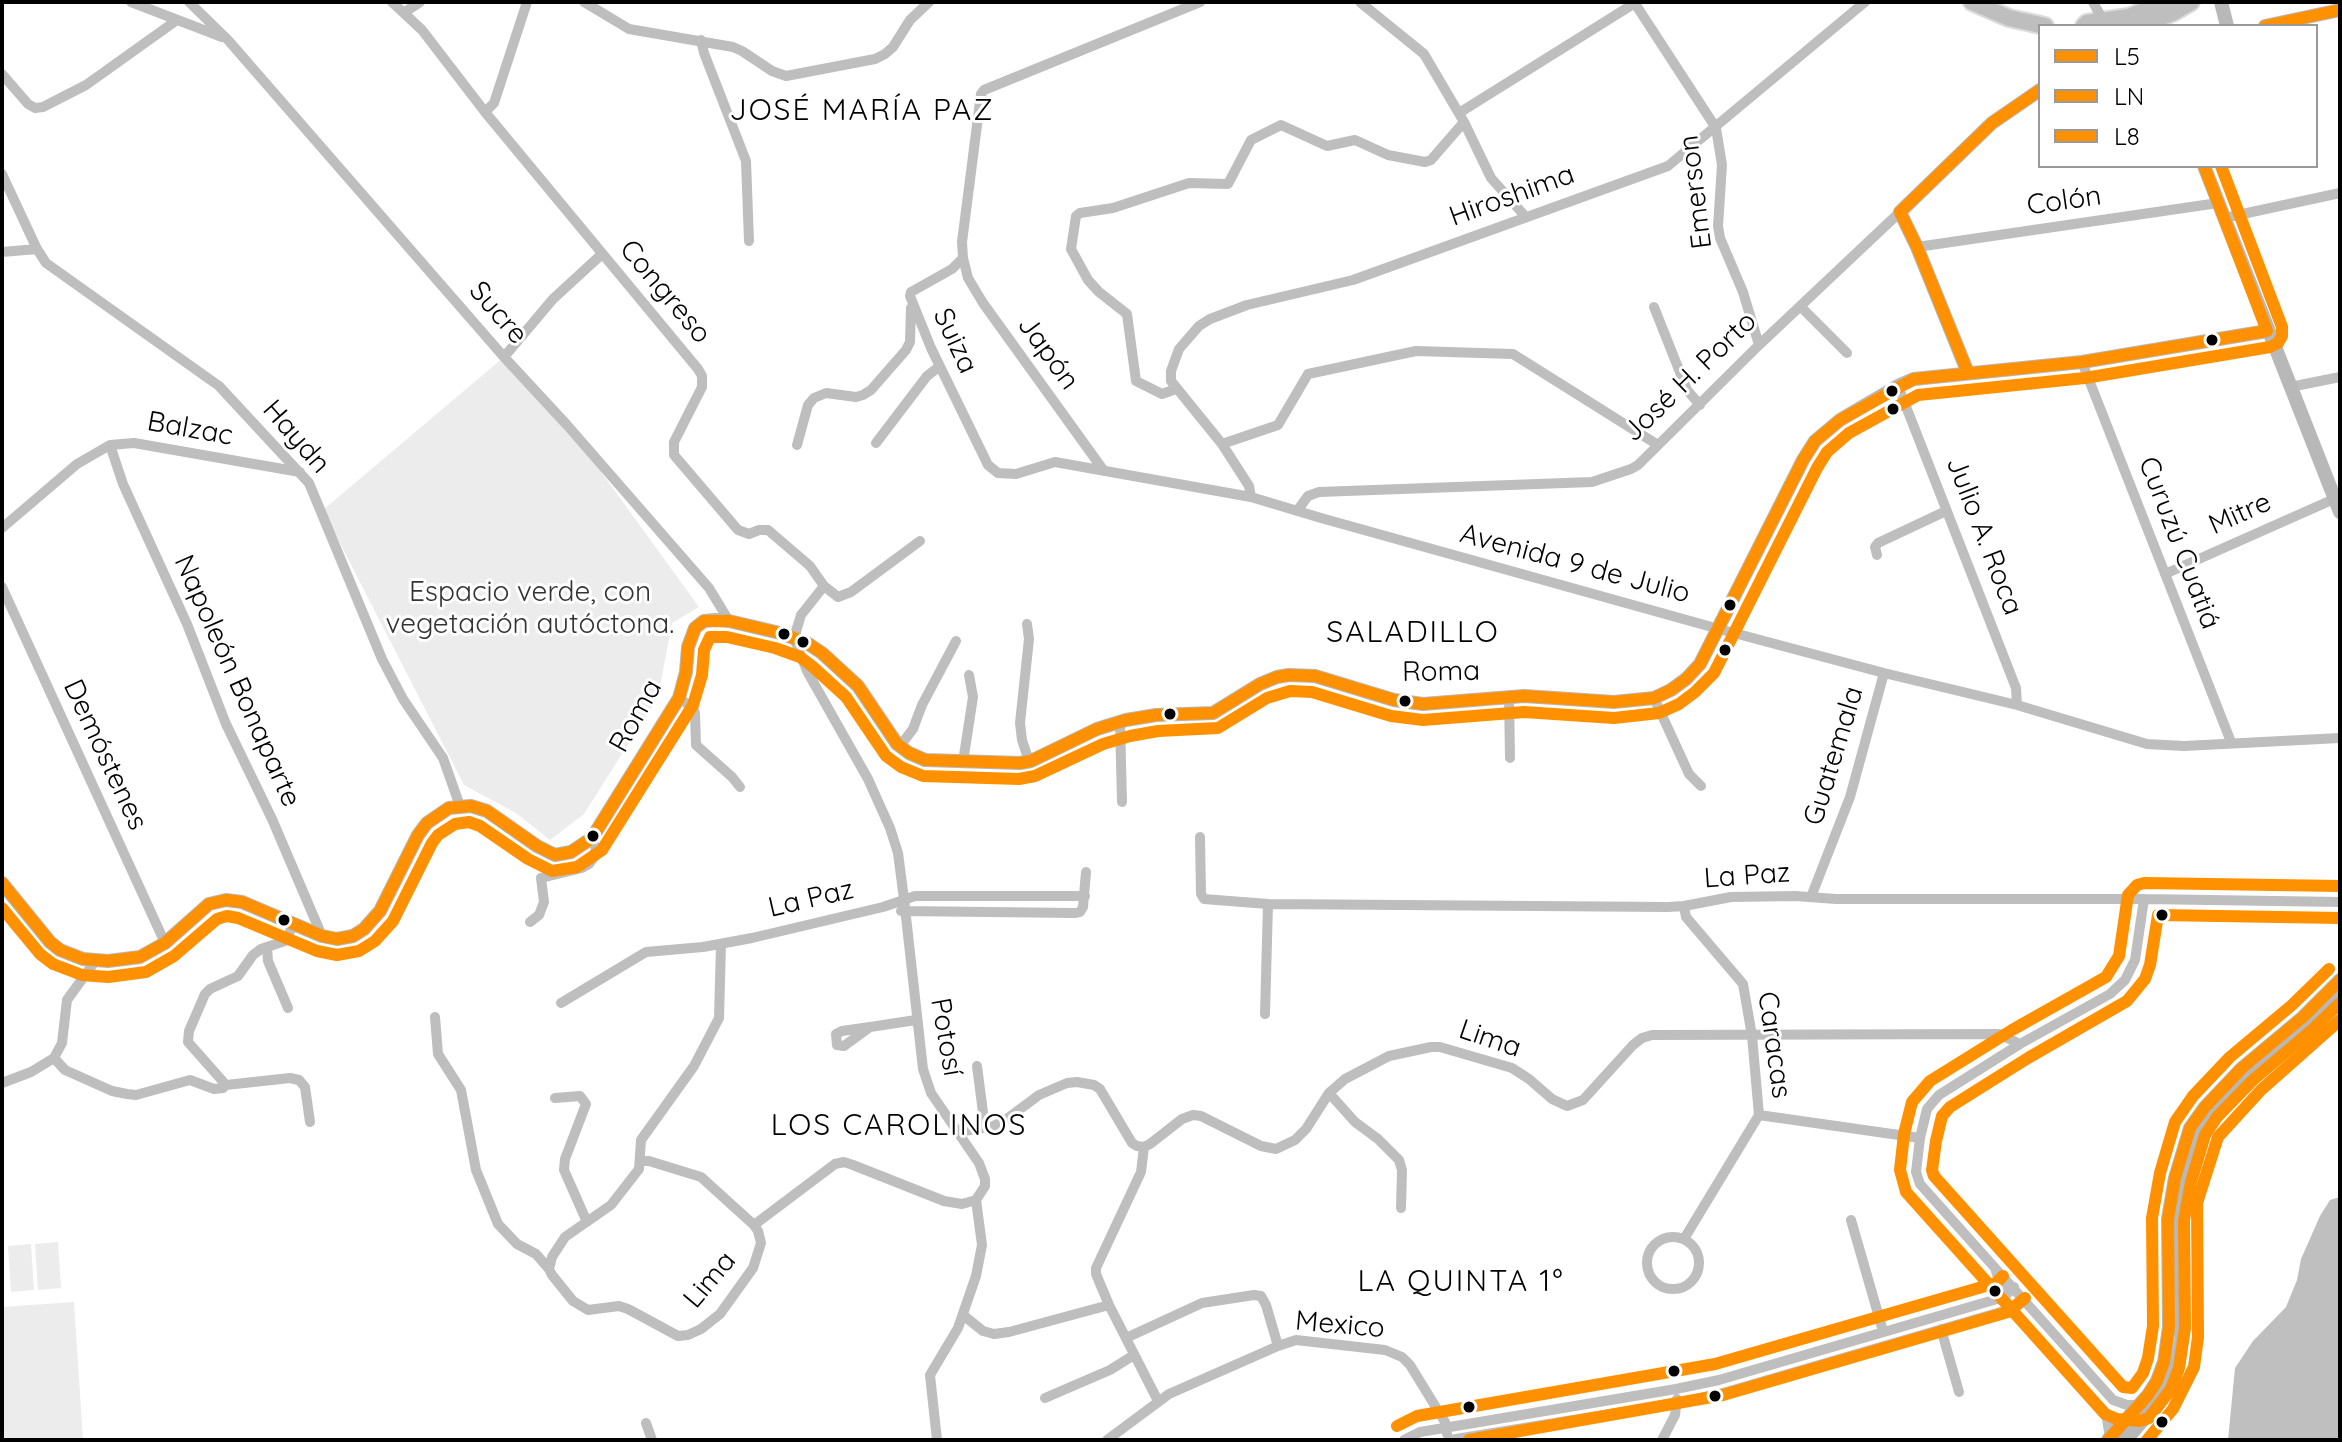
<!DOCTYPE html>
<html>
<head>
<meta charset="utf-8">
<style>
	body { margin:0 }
	#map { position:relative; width:2342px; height:1442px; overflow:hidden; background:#fff; font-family:Quicksand,sans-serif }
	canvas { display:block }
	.frame { position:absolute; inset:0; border:4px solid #000; pointer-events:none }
	.legend { position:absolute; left:2038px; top:24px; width:280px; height:144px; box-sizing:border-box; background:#fff; border:2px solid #999; margin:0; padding:10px 14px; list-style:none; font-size:24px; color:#000 }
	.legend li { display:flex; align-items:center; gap:16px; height:40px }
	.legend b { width:40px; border:2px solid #999 }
</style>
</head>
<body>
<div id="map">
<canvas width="2342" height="1442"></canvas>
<div class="frame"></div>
<ul class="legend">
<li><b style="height:10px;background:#ff9000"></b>L5</li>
<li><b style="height:10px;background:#ff9000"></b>LN</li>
<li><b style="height:10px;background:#ff9000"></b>L8</li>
</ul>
</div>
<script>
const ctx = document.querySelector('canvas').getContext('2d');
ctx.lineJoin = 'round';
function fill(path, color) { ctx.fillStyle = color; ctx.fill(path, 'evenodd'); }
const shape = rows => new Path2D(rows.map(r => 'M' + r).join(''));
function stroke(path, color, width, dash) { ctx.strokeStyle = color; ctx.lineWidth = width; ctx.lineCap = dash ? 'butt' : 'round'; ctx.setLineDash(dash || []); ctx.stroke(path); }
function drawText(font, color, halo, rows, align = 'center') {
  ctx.font = font + ' Quicksand,sans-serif'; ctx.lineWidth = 6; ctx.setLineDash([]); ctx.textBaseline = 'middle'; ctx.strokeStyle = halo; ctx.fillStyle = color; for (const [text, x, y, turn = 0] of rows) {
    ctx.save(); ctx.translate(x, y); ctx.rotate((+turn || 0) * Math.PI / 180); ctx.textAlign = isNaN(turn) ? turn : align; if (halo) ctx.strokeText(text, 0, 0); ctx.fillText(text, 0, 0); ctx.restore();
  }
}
fill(shape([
	[504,357,567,425,699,607,672,623,658,697,584,814,550,840,516,813,464,785,323,510],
	[58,1242,61,1288,38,1290,35,1244],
	[31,1244,34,1290,11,1292,8,1246],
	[74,1302,83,1440,2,1440,2,1307]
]), '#ececec');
fill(shape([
	[2340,1197,2339,1440,2228,1440,2235,1368,2253,1341,2286,1307,2297,1280,2301,1259,2320,1216,2330,1200]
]), '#bfbfbf');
const primary = shape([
	[1972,2,2009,18,2045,26],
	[2084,26,2087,23,2129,17,2165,2],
	[2139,26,2172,13,2191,2]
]);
stroke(primary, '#dbdbdb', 20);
stroke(shape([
	[131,2,222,37],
	[189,2,228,40,504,357,567,425,709,588,729,621],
	[392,2,422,30,485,112,698,369,702,376,702,387,674,442,674,455,738,530,749,534,759,530,768,530,810,566,824,586,801,615,794,638,807,671,868,779,890,828,898,853,904,899,923,1069,931,1093,979,1163,985,1179,985,1186,976,1200,982,1245,976,1276,958,1328,930,1375,937,1440],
	[584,2,629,29,733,47,742,51,772,71,786,76,875,59,885,54,893,47,910,20,929,2],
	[1360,2,1424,54,1464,122,1491,178,1525,216],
	[1634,2,1716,128,1722,165,1718,226,1720,238,1743,292,1759,345],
	[2093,2,2104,22],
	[405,12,420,2],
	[701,40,704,53,746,161,749,241],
	[2,74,28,104,35,108,43,107,86,85,177,20],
	[485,112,494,103,527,2],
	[1459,113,1635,3],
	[2,174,37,249,46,263,219,386,309,483,382,659,403,699,443,758,460,806],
	[2224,218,2340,193],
	[1917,247,2218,203],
	[2,252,37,249],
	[963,258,952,269,911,292,910,296,931,348,988,465,998,473,1016,474,1055,462,1251,497,1321,518,1719,629,1884,673,2017,705,2147,744,2184,746,2340,738],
	[1654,307,1687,390,1700,405],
	[1801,307,1847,353],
	[504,357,553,299,602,254],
	[2082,362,2231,742],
	[1898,386,2016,688,2017,705],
	[2290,387,2340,377],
	[1176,389,1162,394,1136,381,1127,314,1099,292,1088,280,1071,249,1076,216,1080,213,1113,208,1189,183,1228,184,1251,140,1281,125,1327,146,1355,140,1388,155,1425,162,1431,160,1464,122],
	[876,443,927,376,940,366],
	[1222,444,1278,425,1308,374,1416,351,1513,354,1658,445],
	[110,445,123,484,187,624,226,724,272,819,322,936],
	[797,445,808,405,814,398,826,393,856,397,863,395,871,390,906,350,910,342,911,308],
	[1104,471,983,303,968,278,963,258,962,242,981,94,984,90,1200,2],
	[1251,497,1249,486,1222,444,1171,381,1171,371,1179,349,1199,326,1210,319,1247,305,1353,280,1668,166,1865,2],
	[1297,511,1308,496,1319,492,1592,482,1631,469,1638,465,1759,345,1900,212],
	[2,528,77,464,110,445,134,443,300,472],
	[1877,555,1875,547,1878,543,1946,511],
	[2165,574,2334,499],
	[824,586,838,597,851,592,920,541],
	[2,587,165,943],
	[1027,624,1029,639,1020,723,1022,740,1029,761],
	[1509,696,1510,758],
	[679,698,693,708,695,713,696,745,732,777,740,787],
	[1654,698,1689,774,1701,786],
	[1120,722,1122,802],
	[900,746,913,729,922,705,956,641],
	[963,762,973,697,969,675],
	[1200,837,1201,894,1204,899,1268,904],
	[1811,897,1850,797,1884,673],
	[1684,906,1686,917,1743,984,1752,1036,1759,1115,1684,1239],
	[901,911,1076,913,1080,912,1083,907,1086,872],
	[530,922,539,915,544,902,541,878,582,868,589,864,594,857,596,849,592,838],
	[721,944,719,1018,694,1066,641,1140,639,1169,611,1205,565,1237,552,1257,549,1269,552,1275,573,1301,588,1310,619,1306,628,1309,678,1336,688,1335,701,1329,720,1314,753,1268,761,1243,758,1231,754,1225,835,1164,844,1162,853,1165,944,1201,962,1204,976,1200],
	[267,947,268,961,288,1008],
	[561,1003,646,952,703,947,752,938,883,907,915,896,1085,896],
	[1265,1014,1268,904,1668,907,1684,906,1731,897,1795,896,1836,899,2144,899,2340,902],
	[435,1017,438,1054,461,1090,476,1170,498,1224,517,1244,536,1254,549,1269],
	[870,1027,844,1046,837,1045,836,1034,842,1031,870,1027,916,1020],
	[54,1058,62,1043,67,1000,96,960],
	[977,1066,985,1128],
	[2,1083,31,1072,54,1058,65,1070,112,1091,127,1094,136,1095,190,1080,214,1089,223,1088,226,1085,188,1042,189,1031,205,994,210,989,238,976,253,955,261,949,285,941,293,926],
	[226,1085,290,1078,299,1080,305,1087,310,1122],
	[1329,1093,1355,1122,1378,1139,1399,1160,1402,1170,1401,1208],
	[555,1098,580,1096,586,1104,565,1159,564,1170,587,1222],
	[1759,1115,1920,1138],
	[958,1132,993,1126,1004,1121,1039,1095,1067,1083,1077,1082,1094,1085,1100,1089,1132,1143,1137,1146,1144,1147,1150,1144,1182,1119,1193,1115,1201,1116,1261,1146,1276,1149,1295,1140,1306,1129,1329,1093,1345,1079,1389,1056,1431,1047,1440,1047,1512,1068,1529,1079,1552,1099,1567,1106,1583,1100,1633,1045,1642,1038,1652,1035,1999,1034,2020,1044],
	[1144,1147,1141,1172,1096,1268,1096,1274,1109,1305,1158,1401],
	[641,1161,649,1161,701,1177,754,1225],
	[1851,1220,1883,1331],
	'1647 1263a26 26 0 1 1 52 0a26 26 0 1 1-52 0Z',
	[1996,1271,2004,1297,2011,1309,2106,1413,2110,1438],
	[963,1315,983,1331,994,1334,1009,1332,1109,1305],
	[1941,1329,1959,1392],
	[1126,1338,1202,1303,1254,1295,1261,1296,1266,1305,1278,1346],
	[1045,1398,1110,1370,1134,1355],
	[2140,1405,2127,1405,2113,1400,1920,1184,1916,1172,1920,1138,1927,1109,1939,1095,2020,1044,2110,994,2125,980,2135,960,2144,899],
	[646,1423,652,1440],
	[1107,1440,1169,1394,1278,1346,1296,1340,1385,1350,1402,1357,1410,1365,1445,1422,1447,1434],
	[1404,1440,1420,1432,1676,1389,1719,1380,2004,1297,2014,1287],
	[1450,1440,1678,1403,1723,1393,2011,1309,2025,1301],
	[1662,1440,1675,1415,1677,1399]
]), '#bebebe', 10);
stroke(shape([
	[2221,2,2227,26],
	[2265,26,2340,10],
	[2204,166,2340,512],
	[1968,373,1917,247,1900,212,1992,123,2040,90],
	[2,883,50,942,60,950,83,959,108,961,140,957,165,943,209,904,226,900,242,902,322,936,337,939,353,936,364,929,380,911,418,835,427,823,449,808,471,806,487,811,537,846,555,855,571,852,592,838,679,698,686,672,688,647,695,628,704,621,715,620,729,621,780,633,807,643,822,653,858,686,897,744,909,753,925,760,1020,763,1031,761,1097,729,1126,720,1156,715,1213,713,1260,684,1277,677,1289,675,1315,676,1394,700,1423,704,1524,696,1614,702,1654,698,1671,690,1686,679,1700,664,1803,460,1815,441,1840,420,1898,386,1914,379,2082,362,2267,331],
	[2108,1440,2148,1395,2157,1381,2164,1362,2169,1327,2168,1219,2175,1178,2190,1128,2205,1107,2242,1068,2303,1017,2340,980],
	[2126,1440,2159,1401,2168,1386,2178,1363,2182,1337,2180,1215,2181,1200,2204,1129,2223,1106,2250,1078,2340,999]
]), '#b8b8b8', 14);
stroke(primary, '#bebebe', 16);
stroke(shape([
	[2265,26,2340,10],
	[1968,373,1917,247,1900,212,1992,123,2040,90],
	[2,883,50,942,60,950,83,959,108,961,140,957,165,943,209,904,226,900,242,902,322,936,337,939,353,936,364,929,380,911,418,835,427,823,449,808,471,806,487,811,537,846,555,855,571,852,592,838,679,698,686,672,688,647,695,628,704,621,729,621,780,633,807,643,822,653,858,686,897,744,909,753,925,760,1020,763,1031,761,1097,729,1126,720,1156,715,1213,713,1260,684,1277,677,1289,675,1315,676,1394,700,1423,704,1524,696,1614,702,1654,698,1671,690,1686,679,1700,664,1803,460,1815,441,1840,420,1914,379,2082,362,2267,331,2204,166],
	[2108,1440,2148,1395,2157,1381,2164,1362,2169,1327,2168,1219,2175,1178,2190,1128,2205,1107,2242,1068,2303,1017,2340,980]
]), '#ff9000', 12);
stroke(shape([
	[2,908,40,954,53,964,82,975,108,977,146,972,174,956,217,919,227,916,238,918,317,951,337,955,359,951,375,941,393,921,432,843,438,835,455,824,469,822,480,826,528,859,552,871,577,867,602,850,693,705,702,675,704,650,710,637,727,637,775,648,800,657,812,666,846,697,886,756,901,767,923,776,1019,779,1035,776,1103,744,1130,736,1158,731,1218,728,1267,698,1290,691,1312,692,1391,716,1423,720,1524,712,1614,718,1659,713,1679,704,1695,692,1714,673,1817,468,1827,452,1849,433,1918,395,2085,378,2270,347,2278,343,2282,336,2282,327,2221,166],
	[2147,1440,2173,1409,2194,1367,2198,1337,2197,1203,2218,1137,2261,1090,2340,1020]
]), '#ff9000', 12);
stroke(shape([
	[2340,886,2144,883,2137,885,2128,895,2119,956,2106,977,2012,1030,1930,1081,1912,1102,1904,1134,1900,1170,1906,1192,2105,1414,2117,1419,2140,1421,2149,1418,2171,1389,2179,1368,2185,1328,2184,1220,2191,1182,2205,1135,2217,1117,2253,1080,2313,1029,2340,1003],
	[1469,1440,1723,1395,2008,1312,2025,1298]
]), '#ff9000', 12);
stroke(shape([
	[2329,969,2292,1005,2230,1057,2193,1096,2175,1122,2160,1173,2152,1218,2153,1326,2148,1358,2143,1373,2132,1388,2123,1387,1934,1176,1932,1170,1936,1141,1942,1116,1950,1107,2028,1058,2127,1001,2145,979,2150,965,2158,915,2340,918],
	[1397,1426,1417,1416,1715,1364,1996,1283,2003,1276]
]), '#ff9000', 12);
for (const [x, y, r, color] of [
	[2212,340,7,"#000"],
	[1892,391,7,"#000"],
	[1893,409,7,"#000"],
	[1730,605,7,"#000"],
	[784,634,7,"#000"],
	[803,642,7,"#000"],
	[1725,650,7,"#000"],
	[1405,701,7,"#000"],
	[1170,714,7,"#000"],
	[593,836,7,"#000"],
	[2162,915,7,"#000"],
	[284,920,7,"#000"],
	[1995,1291,7,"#000"],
	[1674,1371,7,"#000"],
	[1715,1396,7,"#000"],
	[1469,1407,7,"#000"],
	[2162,1422,7,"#000"]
]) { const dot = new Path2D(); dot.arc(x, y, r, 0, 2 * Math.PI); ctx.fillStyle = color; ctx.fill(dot); stroke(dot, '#fff', 3); }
drawText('28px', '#000', '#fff', [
	["Emerson",1696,192,-97],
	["Hiroshima",1512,196,-20],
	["Colón",2064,201,-8],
	["Congreso",665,292,50],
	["Sucre",498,313,49],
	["Suiza",955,341,65],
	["Japón",1048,353,54],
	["José H. Porto",1690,377,-44],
	["Balzac",190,429,10],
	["Haydn",296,437,49],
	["Mitre",2240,514,-24],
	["Julio A. Roca",1984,536,69],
	["Curuzú Cuatiá",2179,543,69],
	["Avenida 9 de Julio",1575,564,15],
	["Roma",1441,672,-1],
	["Napoleón Bonaparte",237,681,66],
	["Roma",636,716,-61],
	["Demóstenes",105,755,65],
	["Guatemala",1834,756,-73],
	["La Paz",1747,876,-4],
	["La Paz",811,899,-13],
	["Potosí",946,1037,80],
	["Lima",1490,1039,19],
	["Caracas",1774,1045,82],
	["Lima",710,1280,-50],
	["Mexico",1340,1325,5]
]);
drawText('28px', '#333', '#fff', [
	["Espacio verde, con",530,593],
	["vegetación autóctona.",530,625]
]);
ctx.letterSpacing = '2px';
drawText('30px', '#000', '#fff', [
	["JOSÉ MARÍA PAZ",862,111],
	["SALADILLO",1413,633],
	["LOS CAROLINOS",899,1126],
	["LA QUINTA 1°",1461,1282]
]);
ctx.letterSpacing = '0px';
</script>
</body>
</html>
